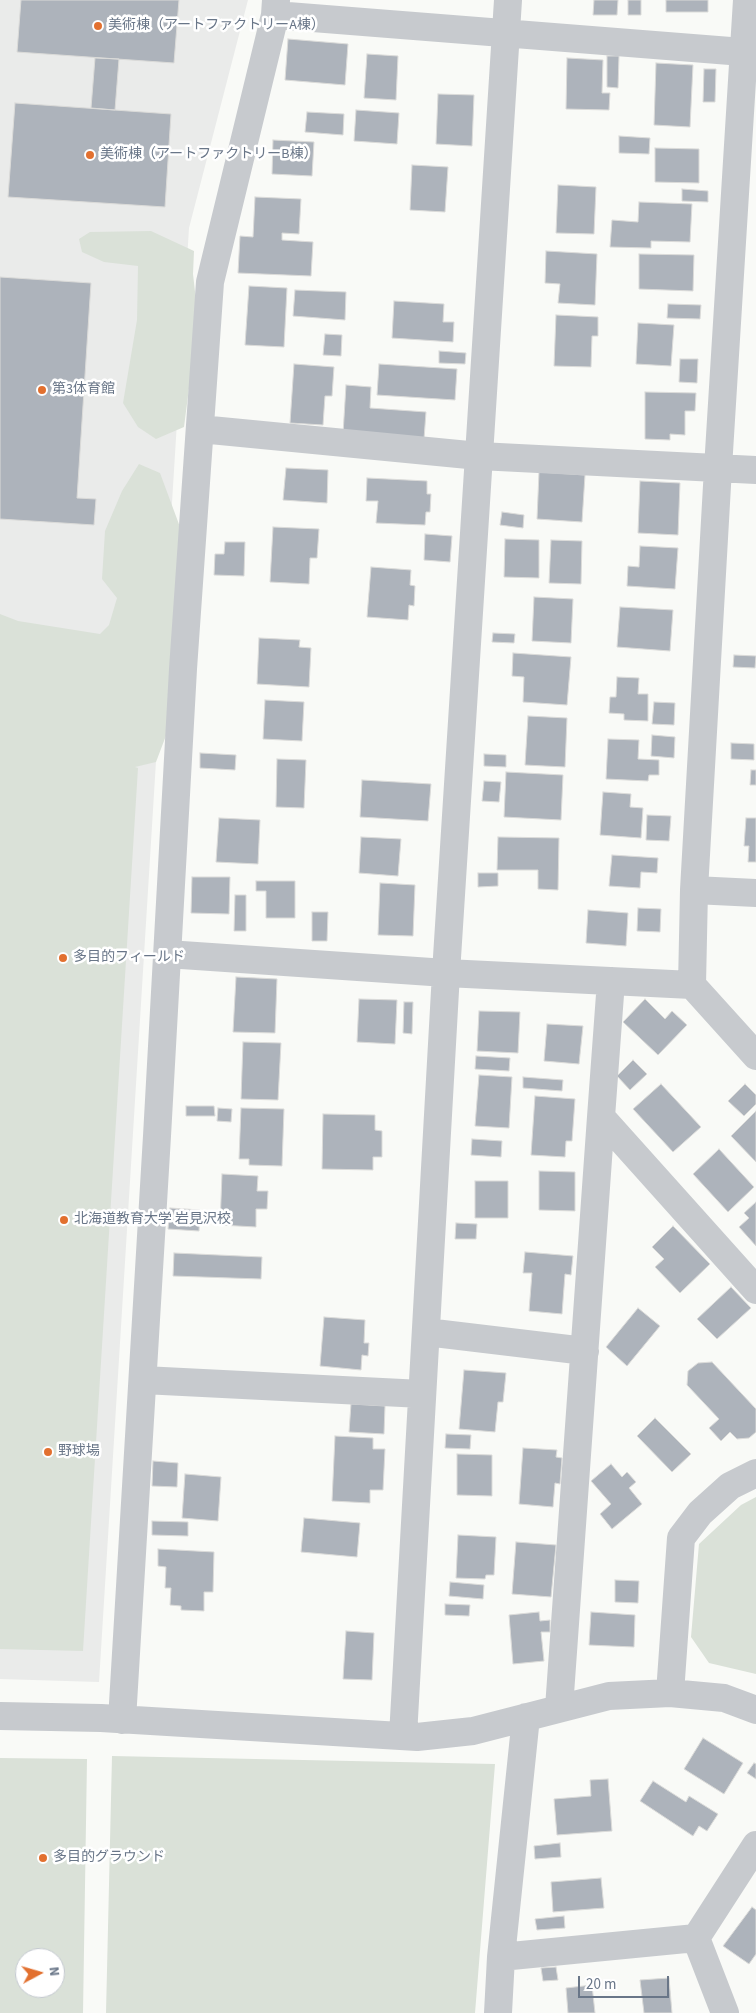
<!DOCTYPE html>
<html>
<head>
<meta charset="utf-8">
<style>
	body { margin:0 }
	#map { position:relative; width:756px; height:2013px; overflow:hidden; background:#f9faf7; font-family:"Source Sans 3",sans-serif }
	canvas { display:block }
	.north { position:absolute; left:15px; top:1948px; width:50px; height:50px; box-sizing:border-box; background:#fff; border:1px solid #c3c8cf; border-radius:50%; rotate:84deg; font-size:14px; font-weight:700; line-height:20px; text-align:center; color:#697688 }
	.north::after { content:''; display:block; margin:auto; width:18px; height:22px; background:#e2702f; clip-path:polygon(50% 0,100% 100%,50% 72%,0 100%) }
	.scale { position:absolute; left:578px; top:1976px; width:91px; height:22px; box-sizing:border-box; border:2px solid #697688; border-top:0; padding-left:6px; font-size:15px; line-height:18px; white-space:nowrap; color:#697688; -webkit-text-stroke:4px #fff; paint-order:stroke }
</style>
</head>
<body>
<div id="map">
<canvas width="756" height="2013"></canvas>
<div class="north">N</div>
<div class="scale">20 m</div>
</div>
<script>
const ctx = document.querySelector('canvas').getContext('2d');
ctx.lineJoin = 'round';
function fill(path, color) { ctx.fillStyle = color; ctx.fill(path, 'evenodd'); }
const shape = rows => new Path2D(rows.map(r => 'M' + r).join(''));
function stroke(path, color, width, dash) { ctx.strokeStyle = color; ctx.lineWidth = width; ctx.lineCap = dash ? 'butt' : 'round'; ctx.setLineDash(dash || []); ctx.stroke(path); }
function drawText(font, color, halo, rows, align = 'center') {
  ctx.font = font + ' "Source Sans 3","Noto Sans JP",sans-serif'; ctx.lineWidth = 5; ctx.setLineDash([]); ctx.textBaseline = 'middle'; ctx.strokeStyle = halo; ctx.fillStyle = color; for (const [text, x, y, turn = 0] of rows) {
    ctx.save(); ctx.translate(x, y); ctx.rotate((+turn || 0) * Math.PI / 180); ctx.textAlign = isNaN(turn) ? turn : align; if (halo) ctx.strokeText(text, 0, 0); ctx.fillText(text, 0, 0); ctx.restore();
  }
}
fill(shape([
	[0,0,248,0,189,228,99,1682,0,1679]
]), '#eaebea');
fill(shape([
	[151,231,194,251,193,274,198,318,184,427,156,439,138,427,123,403,137,320,138,266,104,262,82,252,79,239,90,232],
	[139,464,160,473,180,527,167,733,156,762,135,767,138,768,83,1651,0,1649,0,614,18,621,100,634,109,625,117,598,102,579,105,531,122,491],
	[756,1497,756,1674,709,1663,691,1637,699,1544,741,1505],
	[112,1756,495,1764,475,2013,106,2013],
	[0,1758,87,1759,83,2013,0,2013],
	[25,1958,55,1958,55,1988,25,1988]
]), '#dae1d8');
const building = shape([
	[21,0,179,0,174,63,17,52,21,0],
	[594,0,618,0,617,15,593,15,594,0],
	[628,0,641,0,641,15,628,15,628,0],
	[666,0,708,0,708,12,666,12,666,0],
	[288,39,348,44,345,85,285,80,288,39],
	[367,54,398,56,396,100,364,98,367,54],
	[607,56,619,56,618,88,607,87,607,56],
	[95,58,119,59,115,110,91,108,95,58],
	[567,58,603,60,602,93,610,93,609,110,566,109,567,58],
	[656,63,693,65,690,127,654,125,656,63],
	[704,69,716,69,715,102,703,102,704,69],
	[438,94,474,95,472,146,436,144,438,94],
	[15,103,171,114,165,207,8,197,15,103],
	[356,110,399,113,397,144,354,141,356,110],
	[307,112,344,114,343,135,305,132,307,112],
	[619,136,650,138,649,154,619,153,619,136],
	[273,140,314,142,312,176,272,174,273,140],
	[655,148,699,149,699,183,655,182,655,148],
	[412,165,448,167,445,212,410,210,412,165],
	[558,185,596,187,594,234,556,233,558,185],
	[682,189,708,191,708,202,682,201,682,189],
	[255,197,301,199,299,234,282,233,282,240,313,242,311,276,238,273,240,236,253,237,255,197],
	[639,202,692,204,690,242,651,241,651,248,610,247,612,220,638,222,639,202],
	[546,251,597,254,595,305,558,303,560,284,545,283,546,251],
	[639,254,694,255,693,291,639,289,639,254],
	[0,277,91,283,77,498,96,499,94,525,0,519,0,277],
	[249,286,287,288,284,347,245,345,249,286],
	[295,290,346,292,345,320,293,316,295,290],
	[394,301,444,304,443,322,454,322,453,342,392,338,394,301],
	[668,304,701,305,700,319,667,318,668,304],
	[556,315,598,317,598,336,592,336,591,367,554,366,556,315],
	[638,323,674,325,671,366,636,364,638,323],
	[325,334,342,335,341,356,323,355,325,334],
	[439,351,466,353,465,364,439,363,439,351],
	[680,359,698,359,697,383,679,382,680,359],
	[294,364,334,367,332,396,325,396,323,425,290,423,294,364],
	[379,364,457,369,455,400,377,395,379,364],
	[346,385,371,387,370,408,426,412,424,439,343,434,346,385],
	[645,392,696,393,695,411,685,411,685,435,670,434,670,440,645,439,645,392],
	[286,468,328,470,327,503,283,500,286,468],
	[539,472,585,475,582,522,537,519,539,472],
	[367,478,427,481,427,494,431,494,430,512,426,512,425,525,376,523,378,501,366,501,367,478],
	[640,481,680,483,678,535,638,533,640,481],
	[502,512,524,515,523,528,500,525,502,512],
	[273,527,319,529,317,558,310,558,309,584,270,582,273,527],
	[425,534,452,536,450,562,424,560,425,534],
	[505,539,539,540,539,578,504,577,505,539],
	[551,540,582,541,581,584,549,583,551,540],
	[225,542,245,542,244,576,214,575,215,554,224,554,225,542],
	[640,546,678,548,675,589,627,586,628,566,639,567,640,546],
	[371,567,411,570,410,585,415,586,414,606,409,605,408,620,367,617,371,567],
	[534,597,573,599,571,643,532,641,534,597],
	[620,607,673,610,670,651,617,647,620,607],
	[493,633,515,634,514,643,492,642,493,633],
	[259,638,300,640,299,647,311,648,309,687,257,684,259,638],
	[513,653,571,657,567,705,523,702,524,677,512,676,513,653],
	[734,655,756,656,755,668,733,667,734,655],
	[617,677,639,678,638,694,648,694,648,721,624,720,624,714,609,713,610,697,616,697,617,677],
	[265,700,304,702,302,741,263,739,265,700],
	[654,702,675,703,674,725,652,724,654,702],
	[528,716,567,718,565,767,525,765,528,716],
	[652,735,675,737,674,758,651,756,652,735],
	[608,739,639,740,638,759,659,760,659,775,649,775,648,781,606,779,608,739],
	[731,743,754,744,754,760,731,759,731,743],
	[200,753,236,755,235,770,200,768,200,753],
	[484,754,506,755,506,767,484,766,484,754],
	[277,759,306,760,304,808,276,807,277,759],
	[751,770,756,770,756,785,750,785,751,770],
	[506,772,563,775,561,820,504,817,506,772],
	[362,780,431,784,428,821,360,817,362,780],
	[484,781,501,782,499,802,482,801,484,781],
	[603,792,631,794,630,807,643,808,641,838,600,835,603,792],
	[647,815,671,816,669,841,646,840,647,815],
	[219,818,260,820,258,864,216,862,219,818],
	[746,818,756,818,756,862,748,862,749,846,744,846,746,818],
	[361,837,401,839,398,876,359,873,361,837],
	[498,837,559,838,558,890,538,889,538,870,497,870,498,837],
	[612,855,658,858,657,873,641,872,640,888,609,886,612,855],
	[478,873,498,873,498,886,478,887,478,873],
	[192,877,230,877,229,914,191,913,192,877],
	[256,881,295,881,295,918,266,918,266,891,256,891,256,881],
	[380,883,415,885,413,936,378,935,380,883],
	[235,895,246,895,246,931,234,931,235,895],
	[638,908,661,909,660,932,637,931,638,908],
	[588,910,628,913,626,946,586,943,588,910],
	[312,912,328,912,327,941,312,941,312,912],
	[236,977,277,979,275,1033,233,1032,236,977],
	[359,999,397,1000,395,1044,357,1042,359,999],
	[645,999,665,1019,672,1011,687,1025,658,1055,623,1022,645,999],
	[404,1002,413,1002,412,1034,403,1033,404,1002],
	[479,1011,520,1012,518,1053,477,1051,479,1011],
	[547,1024,583,1026,579,1064,544,1061,547,1024],
	[243,1042,281,1043,278,1100,241,1099,243,1042],
	[476,1056,510,1058,509,1071,475,1069,476,1056],
	[633,1060,647,1074,630,1090,617,1076,633,1060],
	[479,1075,512,1077,509,1128,475,1126,479,1075],
	[523,1077,563,1080,562,1091,523,1088,523,1077],
	[661,1084,701,1127,673,1152,633,1109,661,1084],
	[745,1084,756,1095,756,1104,744,1116,728,1101,745,1084],
	[535,1096,575,1099,572,1141,566,1141,565,1157,531,1155,535,1096],
	[186,1106,214,1106,215,1116,186,1116,186,1106],
	[218,1108,232,1109,231,1122,217,1121,218,1108],
	[241,1108,284,1109,282,1166,249,1165,249,1159,239,1159,241,1108],
	[756,1111,756,1162,731,1136,756,1111],
	[323,1114,375,1115,375,1130,382,1131,382,1157,373,1157,373,1170,322,1169,323,1114],
	[472,1139,502,1141,501,1157,471,1155,472,1139],
	[719,1149,754,1187,728,1212,693,1174,719,1149],
	[539,1171,575,1172,575,1211,539,1210,539,1171],
	[222,1174,258,1176,257,1191,268,1191,267,1209,256,1209,256,1227,220,1225,222,1174],
	[475,1181,508,1181,508,1218,475,1218,475,1181],
	[756,1202,756,1246,739,1227,749,1218,744,1213,756,1202],
	[170,1208,200,1210,199,1231,168,1229,170,1208],
	[456,1223,477,1224,476,1239,455,1239,456,1223],
	[673,1226,710,1264,680,1293,655,1267,664,1259,652,1247,673,1226],
	[525,1252,573,1256,571,1275,565,1274,562,1314,529,1311,532,1273,523,1273,525,1252],
	[174,1253,262,1257,261,1279,173,1276,174,1253],
	[731,1287,751,1308,717,1339,697,1319,731,1287],
	[638,1308,660,1326,627,1366,606,1347,638,1308],
	[324,1317,365,1320,364,1343,369,1343,368,1356,362,1355,361,1370,320,1366,324,1317],
	[712,1362,756,1409,756,1432,749,1438,737,1439,730,1432,721,1441,709,1428,719,1419,687,1385,688,1371,698,1363,712,1362],
	[464,1370,506,1373,503,1402,498,1402,495,1432,459,1429,464,1370],
	[351,1404,385,1406,384,1434,349,1432,351,1404],
	[655,1418,691,1454,672,1472,637,1436,655,1418],
	[446,1434,471,1435,470,1449,445,1448,446,1434],
	[335,1436,373,1438,373,1449,385,1449,383,1490,370,1490,370,1503,332,1501,335,1436],
	[523,1448,557,1450,556,1457,562,1458,560,1484,555,1483,553,1507,519,1504,523,1448],
	[457,1454,492,1455,492,1496,457,1495,457,1454],
	[153,1461,178,1463,177,1487,152,1486,153,1461],
	[611,1464,622,1477,627,1472,636,1482,629,1488,642,1504,612,1529,600,1514,611,1504,591,1481,611,1464],
	[185,1474,221,1477,218,1521,182,1518,185,1474],
	[304,1518,360,1523,357,1557,301,1552,304,1518],
	[152,1521,188,1522,188,1536,152,1535,152,1521],
	[458,1535,496,1537,494,1575,486,1575,485,1579,456,1578,458,1535],
	[516,1542,556,1545,551,1597,512,1594,516,1542],
	[158,1549,214,1552,213,1592,204,1592,204,1611,181,1610,181,1606,170,1605,171,1588,165,1588,166,1567,158,1566,158,1549],
	[615,1580,639,1581,638,1603,615,1602,615,1580],
	[450,1582,484,1585,483,1599,449,1596,450,1582],
	[445,1604,470,1605,469,1616,445,1615,445,1604],
	[539,1612,540,1621,550,1620,550,1632,541,1632,544,1661,513,1664,509,1615,539,1612],
	[591,1612,635,1615,634,1647,589,1645,591,1612],
	[346,1631,374,1633,372,1680,343,1679,346,1631],
	[703,1738,743,1763,724,1794,684,1769,703,1738],
	[754,1763,756,1764,756,1779,747,1773,754,1763],
	[608,1779,612,1831,557,1835,554,1799,591,1796,590,1780,608,1779],
	[653,1781,686,1802,689,1796,718,1814,707,1831,699,1826,693,1836,640,1801,653,1781],
	[560,1843,561,1857,535,1859,534,1846,560,1843],
	[601,1878,604,1908,553,1912,551,1882,601,1878],
	[752,1907,756,1910,756,1954,749,1964,723,1946,752,1907],
	[564,1916,565,1928,537,1930,535,1919,564,1916],
	[556,1967,558,1980,543,1981,541,1968,556,1967],
	[669,1978,672,2013,644,2013,640,1980,669,1978],
	[592,1985,595,2013,568,2013,566,1988,592,1985]
]);
fill(building, '#adb3bb');
stroke(building, '#dbdbd9', 1);
stroke(shape([
	[747,0,718,468,694,890,692,985,756,1056],
	[275,15,743,52,756,65],
	[200,429,479,456,756,470],
	[694,890,756,893],
	[167,954,446,973,508,0],
	[611,981,601,1117,756,1290],
	[426,1332,585,1351],
	[143,1380,422,1394],
	[670,1693,681,1538,700,1513,730,1486,756,1473],
	[559,1708,601,1117],
	[0,1716,101,1718,417,1737,473,1731,609,1696,670,1693,724,1698,756,1710],
	[526,1717,501,1957,696,1938,756,1845],
	[122,1720,157,1136,183,669,210,282,275,15,276,0],
	[403,1736,446,973,692,985],
	[696,1938,725,2013],
	[498,2013,501,1957]
]), '#c7cace', 28);
for (const [x, y, r, color] of [
	[98,26,5,"#e2702f"],
	[90,155,5,"#e2702f"],
	[42,390,5,"#e2702f"],
	[63,958,5,"#e2702f"],
	[64,1220,5,"#e2702f"],
	[48,1452,5,"#e2702f"],
	[43,1858,5,"#e2702f"]
]) { const dot = new Path2D(); dot.arc(x, y, r, 0, 2 * Math.PI); ctx.fillStyle = color; ctx.fill(dot); stroke(dot, '#fff', 2); }
drawText('14px', '#697688', '#fff', [
	["美術棟（アートファクトリーA棟）",108,26],
	["美術棟（アートファクトリーB棟）",100,155],
	["第3体育館",52,390],
	["多目的フィールド",73,958],
	["北海道教育大学 岩見沢校",74,1220],
	["野球場",58,1452],
	["多目的グラウンド",53,1858]
], 'left');
</script>
</body>
</html>
